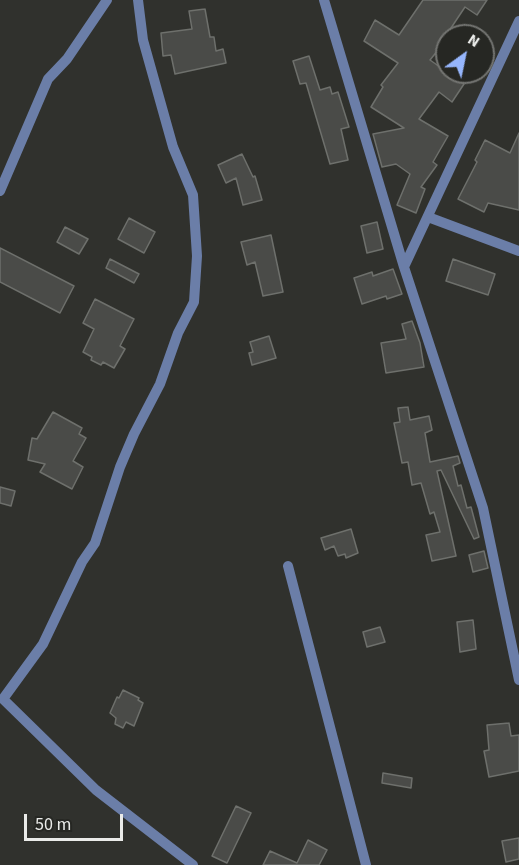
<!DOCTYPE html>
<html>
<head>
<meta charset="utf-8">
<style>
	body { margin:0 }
	#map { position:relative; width:519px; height:865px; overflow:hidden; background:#30312d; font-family:"Source Sans 3",sans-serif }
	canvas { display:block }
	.north { position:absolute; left:435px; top:24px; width:60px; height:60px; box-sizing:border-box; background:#262723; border:2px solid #747572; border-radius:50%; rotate:33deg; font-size:16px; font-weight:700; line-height:24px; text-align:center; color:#eaebe9 }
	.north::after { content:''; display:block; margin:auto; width:21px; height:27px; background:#96b6fd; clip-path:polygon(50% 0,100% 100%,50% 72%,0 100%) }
	.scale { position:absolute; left:24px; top:814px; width:99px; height:27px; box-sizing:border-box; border:3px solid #eaebe9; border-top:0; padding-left:8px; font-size:18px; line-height:21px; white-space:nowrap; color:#eaebe9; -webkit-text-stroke:4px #262723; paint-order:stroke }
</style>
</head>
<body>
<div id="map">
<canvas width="519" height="865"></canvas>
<div class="north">N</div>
<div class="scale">50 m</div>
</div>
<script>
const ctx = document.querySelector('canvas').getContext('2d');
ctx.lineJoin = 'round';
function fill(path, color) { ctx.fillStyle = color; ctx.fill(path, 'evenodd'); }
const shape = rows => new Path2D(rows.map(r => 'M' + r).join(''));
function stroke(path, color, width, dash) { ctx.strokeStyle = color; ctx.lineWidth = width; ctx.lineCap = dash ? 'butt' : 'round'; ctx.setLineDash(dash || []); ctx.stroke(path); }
const building = shape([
	[423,0,487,0,477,15,465,7,445,37,447,39,430,60,464,84,452,102,439,92,419,119,448,136,433,162,437,165,421,187,425,189,416,213,397,205,410,174,396,164,382,167,373,134,404,128,371,107,383,87,381,85,398,63,364,41,375,20,399,35,423,0],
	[205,9,210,37,214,37,216,51,223,49,226,63,175,74,171,55,163,56,161,33,192,29,189,11,205,9],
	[309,56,320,90,330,87,332,94,338,92,349,127,341,129,348,160,330,164,306,83,300,84,293,61,309,56],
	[519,133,519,210,488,203,484,212,458,199,477,162,475,160,485,140,510,153,519,133],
	[242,154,253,177,255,176,262,200,243,205,236,178,226,183,218,165,242,154],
	[129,218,155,232,144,253,118,239,129,218],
	[377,222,383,249,367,253,361,226,377,222],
	[65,227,88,239,79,254,57,242,65,227],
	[271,235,283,292,263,296,255,262,247,265,241,242,271,235],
	[0,248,74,286,60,313,0,282,0,248],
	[110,259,139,274,134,283,106,268,110,259],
	[453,259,495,274,488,295,446,281,453,259],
	[393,269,402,294,387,299,386,296,362,304,354,278,372,272,373,276,393,269],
	[95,299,134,319,120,346,125,349,114,368,103,362,101,365,91,360,92,357,83,352,94,329,83,323,95,299],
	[412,321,420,343,424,367,386,373,381,343,406,339,402,324,412,321],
	[269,336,276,358,252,365,249,353,253,352,250,342,269,336],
	[408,407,410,420,429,416,432,430,425,433,430,462,458,456,460,463,453,466,458,486,461,485,467,508,471,507,479,537,474,539,441,470,437,471,456,556,432,561,426,535,440,532,434,512,430,514,421,483,412,485,408,462,402,463,394,423,400,422,398,408,408,407],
	[53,412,82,428,79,434,86,438,73,461,83,467,72,489,40,472,45,464,28,460,32,438,37,439,53,412],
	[0,487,15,491,11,506,0,503,0,487],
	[351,529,358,553,346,558,345,554,338,556,334,546,325,550,321,538,351,529],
	[484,551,488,568,473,572,469,555,484,551],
	[473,620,476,649,460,652,457,622,473,620],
	[380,627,385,642,367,647,363,632,380,627],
	[123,690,139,698,138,700,143,703,134,726,126,722,123,728,115,724,116,718,110,713,117,697,119,698,123,690],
	[509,723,511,736,519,735,519,771,489,777,484,751,489,750,487,725,509,723],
	[383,773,412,778,411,788,382,783,383,773],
	[236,806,251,813,227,863,212,856,236,806],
	[519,838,519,859,506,862,502,841,519,838],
	[308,840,327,850,319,865,263,865,270,851,297,863,308,840]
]);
fill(building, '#4a4b48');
stroke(building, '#6e706c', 1.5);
stroke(shape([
	[138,0,143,40,173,147,193,195,197,256,194,302,178,333,160,384,134,434,120,467,95,543,82,562,43,644,3,699,96,790,193,865],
	[324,0,404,267,483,508,519,680],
	[0,191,48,79,67,59,107,0],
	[428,217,519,251],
	[404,267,519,21],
	[288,566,366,865]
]), '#6b7ea8', 10);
</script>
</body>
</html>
